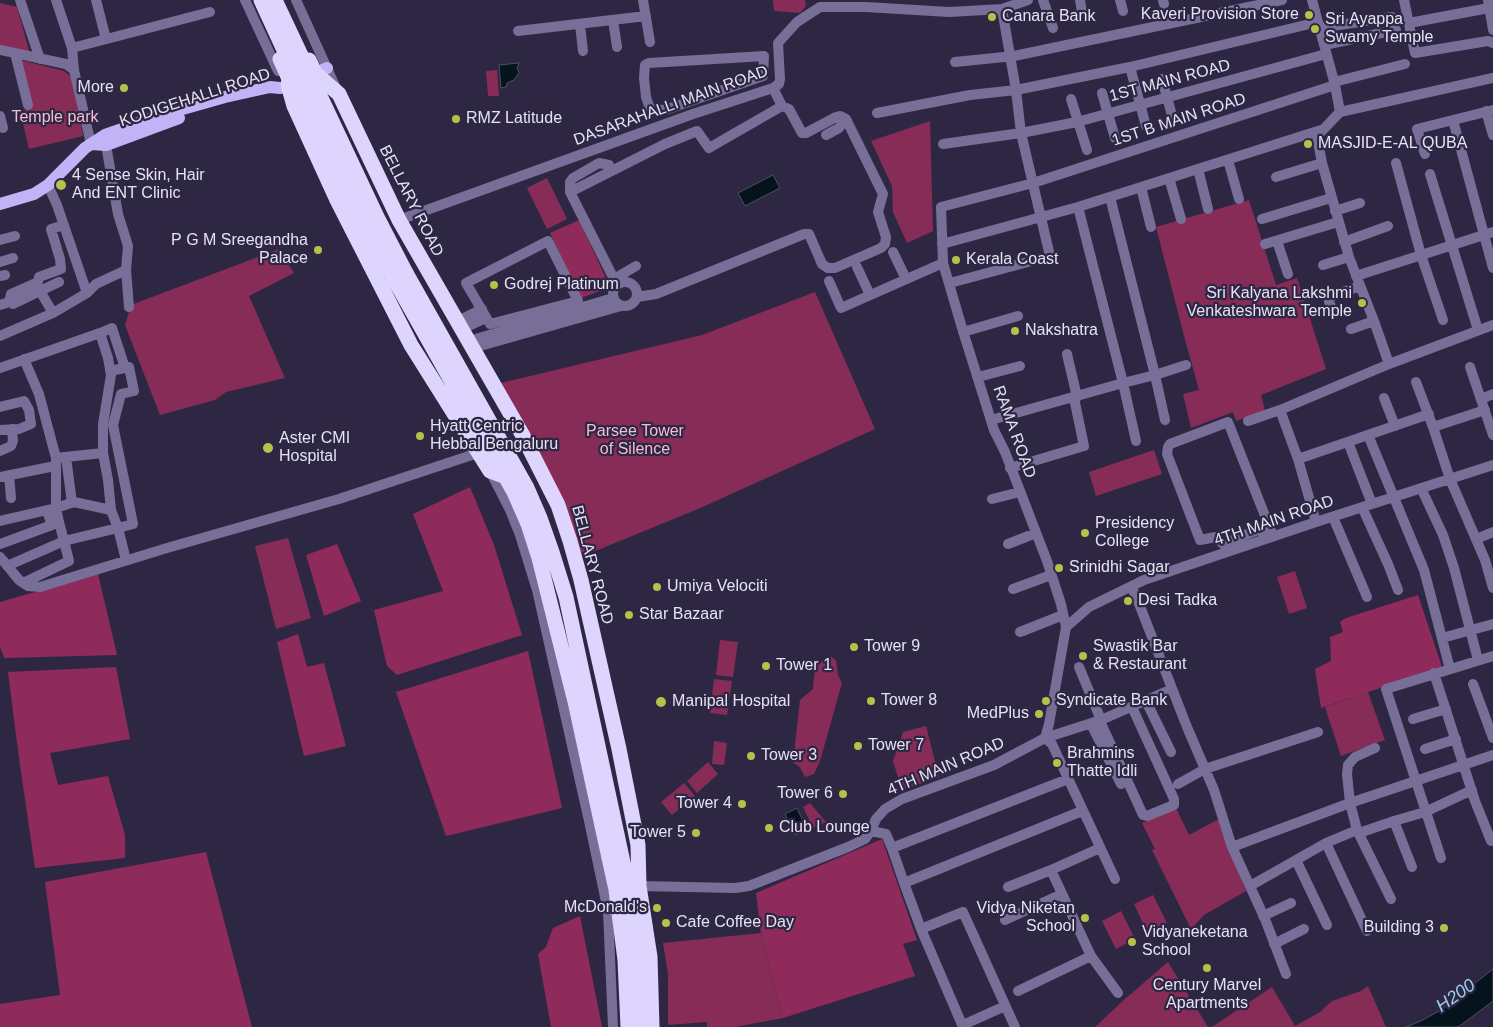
<!DOCTYPE html>
<html>
<head>
<meta charset="utf-8">
<style>
	body { margin:0 }
	canvas { display:block; background:#2e2744 }
</style>
</head>
<body>
<canvas width="1493" height="1027"></canvas>
<script>
const ctx = document.querySelector('canvas').getContext('2d');
ctx.lineJoin = 'round';
function fill(path, color) { ctx.fillStyle = color; ctx.fill(path, 'evenodd'); }
const shape = rows => new Path2D(rows.map(r => 'M' + r).join(''));
function stroke(path, color, width, dash) { ctx.strokeStyle = color; ctx.lineWidth = width; ctx.lineCap = dash ? 'butt' : 'round'; ctx.setLineDash(dash || []); ctx.stroke(path); }
function drawText(font, color, halo, rows, align = 'center') {
  ctx.font = font + ' Helvetica,sans-serif'; ctx.lineWidth = 4.5; ctx.setLineDash([]); ctx.textBaseline = 'middle'; ctx.strokeStyle = halo; ctx.fillStyle = color; for (const [text, x, y, turn = 0] of rows) {
    ctx.save(); ctx.translate(x, y); ctx.rotate((+turn || 0) * Math.PI / 180); ctx.textAlign = isNaN(turn) ? turn : align; if (halo) ctx.strokeText(text, 0, 0); ctx.fillText(text, 0, 0); ctx.restore();
  }
}
fill(shape([
	[773,0,805,0,806,6,800,13,774,11],
	[0,3,17,7,30,54,0,48],
	[20,60,64,71,72,77,83,136,29,149,20,111,32,108],
	[497,70,499,96,488,96,486,71],
	[930,121,933,231,907,243,893,212,892,186,871,141],
	[547,178,567,219,547,229,527,188],
	[1249,200,1276,285,1297,278,1326,369,1261,395,1265,411,1236,421,1233,412,1191,428,1183,394,1199,390,1184,336,1156,227],
	[279,249,294,273,249,296,285,378,226,392,215,400,160,415,125,325,131,305],
	[815,292,875,429,698,509,583,556,550,473,501,383,702,335],
	[1154,450,1162,474,1096,496,1089,472],
	[288,538,311,618,276,629,255,546],
	[1295,571,1307,608,1289,614,1277,577],
	[720,640,738,642,733,677,716,675],
	[830,656,836,660,838,675,842,683,820,761,814,774,805,777,799,766,793,763,800,700,813,689,815,667],
	[714,679,732,681,727,715,710,713],
	[1368,692,1385,740,1341,756,1325,707],
	[926,726,939,777,902,790,893,761,903,732],
	[714,741,727,743,724,765,712,764],
	[708,762,718,774,697,793,687,781],
	[684,783,695,796,672,815,661,802],
	[810,803,826,822,813,828,803,807],
	[1176,808,1189,835,1219,819,1246,891,1204,915,1191,929,1152,850,1155,849,1142,823],
	[1153,895,1167,923,1147,932,1134,904],
	[1121,911,1135,939,1116,949,1102,921],
	[761,933,783,1018,735,1027,707,1027,707,1022,668,1025,668,974,663,943],
	[1168,962,1208,1027,1095,1027,1125,999],
	[1368,986,1386,1027,1212,1027,1272,987,1295,1026,1320,1012,1332,1001,1361,991]
]), '#862c57');
fill(shape([
	[579,220,610,287,581,298,550,233],
	[470,487,494,545,522,635,397,675,387,666,374,610,443,591,413,514],
	[337,544,361,601,324,616,306,555],
	[98,574,117,655,4,658,0,647,0,602],
	[1418,595,1442,667,1321,708,1315,669,1331,661,1330,637,1343,632,1340,622,1346,618],
	[298,634,307,667,324,663,346,746,304,756,277,642],
	[528,651,562,808,446,836,396,692],
	[116,667,130,739,50,753,58,785,108,776,125,835,125,858,35,868,19,758,8,672],
	[882,839,917,940,903,944,915,976,783,1018,761,933,756,893],
	[206,852,252,1027,0,1027,0,1004,60,995,45,882],
	[580,916,602,1027,551,1027,538,954,546,947,553,928]
]), '#8e2b5b');
const water = shape([
	[519,63,517,68,519,73,514,80,507,83,506,87,501,88,499,65,519,63],
	[773,175,780,188,745,206,738,193,773,175],
	[797,808,807,830,795,835,785,814,797,808],
	[1493,969,1493,1001,1461,1025,1457,1027,1406,1027,1421,1021,1441,1010,1493,969]
]);
fill(water, '#04131c');
stroke(water, '#48515d', 1);
stroke(shape([
	[20,0,40,59],
	[56,0,72,48,74,70,91,144],
	[96,0,106,39],
	[245,0,278,71],
	[296,0,336,88],
	[643,0,650,42],
	[1043,0,1053,28],
	[1080,0,1083,18],
	[1120,0,1123,11],
	[1163,0,1164,4],
	[1312,0,1335,85,1340,112,1317,136,1322,163,1349,257,1374,321,1389,364,1280,410,1298,459,1316,522],
	[1404,0,1415,53,1488,41,1493,43],
	[1488,0,1493,30],
	[613,20,617,47],
	[1409,23,1489,8],
	[580,25,583,51],
	[1319,28,1392,17],
	[518,31,646,16],
	[1324,45,1396,30],
	[72,48,210,12],
	[0,50,66,64,74,70],
	[15,53,28,105],
	[764,56,763,76,665,110,650,109,646,97,644,78,645,65,649,63,764,56],
	[955,62,1014,56,1282,0],
	[1130,67,1146,126],
	[1162,79,1173,119],
	[1334,82,1405,64],
	[773,88,782,106],
	[1102,93,1115,138],
	[1071,99,1087,150],
	[1486,111,1493,135],
	[1340,112,1493,78],
	[877,113,970,95,1016,90,1130,67,1318,22],
	[0,116,3,128],
	[1453,120,1493,268],
	[826,135,839,128,846,119],
	[943,144,1021,133,1077,122,1326,54],
	[1425,154,1417,129,1493,110],
	[1228,160,1239,199],
	[1396,163,1421,255,1443,320],
	[1198,169,1208,209],
	[1430,174,1478,330],
	[1276,177,1322,163],
	[1169,178,1181,219],
	[48,185,57,205,87,293],
	[1141,187,1151,227],
	[570,192,570,182,573,178,599,163,609,165],
	[1110,197,1155,375,1123,383,1136,441],
	[1335,211,1360,203],
	[1262,219,1331,198],
	[399,220,693,114,773,88,779,84,780,79,778,43,797,22,820,7,866,7,949,12,1002,9,1028,0],
	[0,240,15,236],
	[548,241,578,301,490,324,466,283,548,241],
	[1277,241,1288,274],
	[1344,242,1388,226],
	[942,244,1078,207,1321,130],
	[1265,244,1338,222],
	[893,252,906,279],
	[0,262,13,258],
	[1323,265,1349,257],
	[857,267,870,295],
	[126,270,129,307],
	[0,276,5,275],
	[1356,276,1493,232],
	[614,279,636,266],
	[829,281,841,308,943,263],
	'613 294a12 12 0 1 1 24 0a12 12 0 1 1-24 0Z',
	[950,283,1050,256,1021,133,1016,90,1002,9],
	[617,285,570,192,665,144,697,131,709,148,782,106,789,109,802,133,806,133,836,117,840,116,846,119,883,194,878,212,886,237,885,244,881,248,835,268,828,268,822,264,809,234,804,234,656,294,637,297],
	[40,291,59,282],
	[13,304,40,291,53,313],
	[0,305,9,302,11,294,38,282,39,277,61,269,60,259,51,229,64,225],
	[1334,313,1329,302,1330,297,1360,286],
	[458,321,482,309],
	[462,329,486,318],
	[1351,329,1374,321],
	[963,332,1018,316],
	[100,333,112,328,125,368],
	[0,336,53,313,87,293,96,284,126,270,128,246,118,214,106,145],
	[469,341,613,298],
	[473,348,621,306],
	[1067,354,1077,397],
	[24,359,39,394,56,458],
	[1389,364,1493,325],
	[1470,367,1493,435],
	[0,368,100,333,108,358,111,375,103,424,103,453,56,458,56,508,0,521],
	[978,377,1020,366],
	[1416,382,1433,427,1450,479,1485,560,1493,588],
	[1384,398,1395,426],
	[1481,399,1493,394],
	[0,407,24,401,29,410,31,424,19,429,0,430],
	[991,420,1123,383,1078,207],
	[1165,420,1155,375,1186,365],
	[1248,421,1280,410],
	[1433,427,1485,410],
	[1368,435,1424,570,1450,669],
	[1348,442,1372,504],
	[0,451,11,446,13,441,12,429],
	[103,453,108,480,111,510],
	[66,457,72,503],
	[1298,459,1429,414],
	[1010,468,1084,446,1074,398],
	[490,471,510,510,520,535,537,590,589,821,608,911,613,1027],
	[9,475,11,498],
	[0,477,55,466],
	[1421,488,1443,535,1454,568,1478,660],
	[992,499,1020,492],
	[1362,507,1388,564,1398,590],
	[1333,517,1367,597],
	[59,522,56,508,74,502,111,510,118,528,133,524,113,425,121,394,134,391,129,367,110,371],
	[52,525,59,522,64,541,118,528,126,560],
	[1266,539,1260,529,1223,544,1216,537,1200,540,1167,454,1168,447,1170,444,1228,422,1273,536],
	[1476,539,1493,532],
	[0,544,52,525,47,511],
	[1008,544,1036,533],
	[0,557,19,580,28,586,40,587,167,548,339,499,484,451],
	[7,566,64,541,69,561,23,583],
	[1131,587,1136,596,1187,727,1214,790,1232,847],
	[1013,589,1051,575],
	[1066,627,1061,604,1047,561,1005,452,994,430,962,328,943,263,941,207,1033,183,1335,85],
	[1020,632,1063,615],
	[1442,638,1493,624],
	[1079,667,1101,720],
	[1434,673,1475,801,1491,841],
	[1473,684,1493,738],
	[1146,701,1171,752],
	[1413,719,1446,709],
	[1100,721,1143,815,1147,816,1174,805,1174,799,1132,707],
	[1091,724,1121,784],
	[1425,749,1456,739],
	[1178,784,1205,769,1318,732],
	[1357,830,1391,899],
	[871,831,886,834,892,848,1068,779],
	[1359,833,1394,821],
	[1326,843,1367,931],
	[892,848,904,883,1082,811],
	[1100,848,1051,870,1091,956,1118,993],
	[1441,858,1386,689,1493,656],
	[1296,860,1327,925],
	[1412,867,1394,821,1425,812,1472,790],
	[1115,879,1052,744,1045,738,1101,720,1172,689],
	[904,883,921,929,963,1027],
	[639,886,735,888,749,886,848,847,865,839,871,831,876,819,885,809,902,799,994,765,1045,738,1049,724,1066,627,1089,607,1144,580,1316,522,1493,465],
	[1250,886,1326,843,1357,830,1350,803,1347,774,1348,765,1355,757,1375,748],
	[1008,887,1051,870],
	[1263,916,1291,903],
	[1005,920,1062,894],
	[921,929,963,912,1015,1027],
	[1274,944,1304,929],
	[1286,974,1265,919,1232,847,1350,803,1493,755],
	[1018,991,1091,956],
	[963,1025,1005,1006]
]), '#786f98', 10);
stroke(shape([
	[307,77,327,68],
	[91,144,106,145,179,118],
	[0,204,34,194,48,185,85,148,105,135,165,114,225,97,270,87,280,88]
]), '#c2b3f7', 12);
stroke(shape([
	[280,59,289,79,288,85,294,106,336,198,411,345,490,471,506,477],
	[309,60,315,73,339,94,399,220,522,434,558,505,570,541,581,580,619,749,638,845,639,886,650,957,652,1027],
	[406,273,527,488,540,518,552,552,566,597,629,890,638,953,641,1027],
	[394,279,514,492,528,524,539,558,575,702,616,890,625,960,628,1027]
]), '#ddd5fe', 15);
stroke(shape([
	[261,0,363,222,394,279],
	[275,0,377,217,406,273]
]), '#ddd5fe', 15);
for (const [x, y, r, color] of [
	[1309,15,5,"#b6c149"],
	[992,17,5,"#b6c149"],
	[1315,29,5,"#b6c149"],
	[124,88,5,"#b6c149"],
	[456,119,5,"#b6c149"],
	[1308,144,5,"#b6c149"],
	[61,185,6,"#b6c149"],
	[318,250,5,"#b6c149"],
	[956,260,5,"#b6c149"],
	[494,285,5,"#b6c149"],
	[1362,303,5,"#b6c149"],
	[1015,331,5,"#b6c149"],
	[420,436,5,"#b6c149"],
	[268,448,6,"#b6c149"],
	[1085,533,5,"#b6c149"],
	[1059,568,5,"#b6c149"],
	[657,587,5,"#b6c149"],
	[1128,601,5,"#b6c149"],
	[629,615,5,"#b6c149"],
	[854,647,5,"#b6c149"],
	[1083,656,5,"#b6c149"],
	[766,666,5,"#b6c149"],
	[871,701,5,"#b6c149"],
	[1046,701,5,"#b6c149"],
	[661,702,6,"#b6c149"],
	[1039,714,5,"#b6c149"],
	[858,746,5,"#b6c149"],
	[751,756,5,"#b6c149"],
	[1057,763,5,"#b6c149"],
	[843,794,5,"#b6c149"],
	[742,804,5,"#b6c149"],
	[769,828,5,"#b6c149"],
	[696,833,5,"#b6c149"],
	[657,908,5,"#b6c149"],
	[1085,918,5,"#b6c149"],
	[666,923,5,"#b6c149"],
	[1444,928,5,"#b6c149"],
	[1132,942,5,"#b6c149"],
	[1207,968,5,"#b6c149"]
]) { const dot = new Path2D(); dot.arc(x, y, r, 0, 2 * Math.PI); ctx.fillStyle = color; ctx.fill(dot); stroke(dot, '#2e2744', 2); }
drawText('16px', '#e6e2f5', '#2e2744', [
	["Kaveri Provision Store",1299,15,"right"],
	["Canara Bank",1002,17],
	["Sri Ayappa",1325,20],
	["Swamy Temple",1325,38],
	["More",114,88,"right"],
	["RMZ Latitude",466,119],
	["MASJID-E-AL QUBA",1318,144],
	["4 Sense Skin, Hair",72,176],
	["And ENT Clinic",72,194],
	["P G M Sreegandha",308,241,"right"],
	["Palace",308,259,"right"],
	["Kerala Coast",966,260],
	["Godrej Platinum",504,285],
	["Sri Kalyana Lakshmi",1352,294,"right"],
	["Venkateshwara Temple",1352,312,"right"],
	["Nakshatra",1025,331],
	["Hyatt Centric",430,427],
	["Hebbal Bengaluru",430,445],
	["Aster CMI",279,439],
	["Hospital",279,457],
	["Presidency",1095,524],
	["College",1095,542],
	["Srinidhi Sagar",1069,568],
	["Umiya Velociti",667,587],
	["Desi Tadka",1138,601],
	["Star Bazaar",639,615],
	["Tower 9",864,647],
	["Swastik Bar",1093,647],
	["& Restaurant",1093,665],
	["Tower 1",776,666],
	["Tower 8",881,701],
	["Syndicate Bank",1056,701],
	["Manipal Hospital",672,702],
	["MedPlus",1029,714,"right"],
	["Tower 7",868,746],
	["Brahmins",1067,754],
	["Thatte Idli",1067,772],
	["Tower 3",761,756],
	["Tower 6",833,794,"right"],
	["Tower 4",732,804,"right"],
	["Club Lounge",779,828],
	["Tower 5",686,833,"right"],
	["McDonald's",647,908,"right"],
	["Vidya Niketan",1075,909,"right"],
	["School",1075,927,"right"],
	["Cafe Coffee Day",676,923],
	["Building 3",1434,928,"right"],
	["Vidyaneketana",1142,933],
	["School",1142,951],
	["Century Marvel",1207,986,"center"],
	["Apartments",1207,1004,"center"]
], 'left');
drawText('16px', '#e6e2f5', '#2e2744', [
	["1ST MAIN ROAD",1170,81,-15],
	["KODIGEHALLI ROAD",195,98,-18],
	["DASARAHALLI MAIN ROAD",671,106,-20],
	["1ST B MAIN ROAD",1179,120,-18],
	["BELLARY ROAD",411,201,63],
	["RAMA ROAD",1014,432,70],
	["4TH MAIN ROAD",1274,521,-19],
	["BELLARY ROAD",592,565,75],
	["4TH MAIN ROAD",946,767,-23]
]);
drawText('16px', '#f4bdd2', '#2e2744', [
	["Temple park",55,118],
	["Parsee Tower",635,432],
	["of Silence",635,450]
]);
drawText('italic 18px', '#9bceed', '#2e2744', [
	["H200",1456,996,-35]
]);
</script>
</body>
</html>
